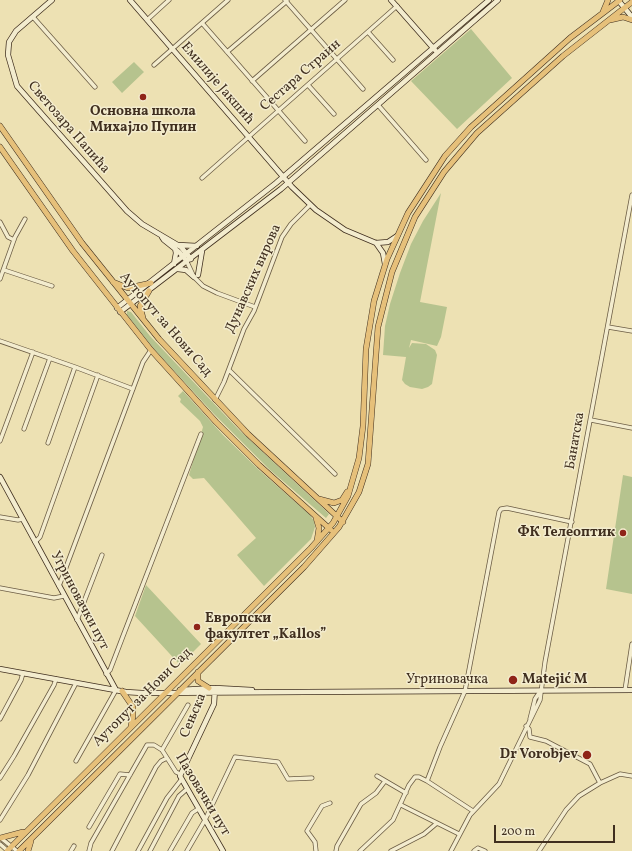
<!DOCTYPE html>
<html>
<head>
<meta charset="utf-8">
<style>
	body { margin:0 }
	#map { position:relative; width:632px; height:851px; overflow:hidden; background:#ede1b3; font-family:Vollkorn,serif }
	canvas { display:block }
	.scale { position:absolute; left:494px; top:825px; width:121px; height:18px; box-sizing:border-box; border:2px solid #402f1f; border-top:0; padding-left:5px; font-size:12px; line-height:14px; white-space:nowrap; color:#402f1f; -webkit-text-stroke:3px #f3ecce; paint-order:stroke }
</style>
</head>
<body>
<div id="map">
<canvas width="632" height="851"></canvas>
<div class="scale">200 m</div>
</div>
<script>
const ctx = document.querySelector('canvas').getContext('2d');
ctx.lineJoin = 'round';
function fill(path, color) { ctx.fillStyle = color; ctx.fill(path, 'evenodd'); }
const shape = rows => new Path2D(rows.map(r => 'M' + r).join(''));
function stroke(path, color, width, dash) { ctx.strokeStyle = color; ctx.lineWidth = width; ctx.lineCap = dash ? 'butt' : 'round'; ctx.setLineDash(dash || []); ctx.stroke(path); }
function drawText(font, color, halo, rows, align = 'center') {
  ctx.font = font + ' Vollkorn,serif'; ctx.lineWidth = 3; ctx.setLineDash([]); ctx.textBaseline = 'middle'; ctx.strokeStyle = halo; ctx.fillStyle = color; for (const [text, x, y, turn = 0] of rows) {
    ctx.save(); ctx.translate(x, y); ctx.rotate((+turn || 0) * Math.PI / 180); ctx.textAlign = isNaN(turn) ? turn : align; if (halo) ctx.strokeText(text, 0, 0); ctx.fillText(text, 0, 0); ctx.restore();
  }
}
fill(shape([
	[471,29,512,78,457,129,411,81],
	[134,62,144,72,122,93,112,82],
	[441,193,420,302,447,307,441,337,437,346,411,340,409,348,412,343,426,344,435,350,437,355,432,384,428,387,422,389,410,387,405,384,402,380,406,357,383,355,385,326,390,304,400,273,411,244,423,221],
	[127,311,131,312,150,336,239,430,326,511,329,514,326,518,270,470,214,414,154,349,127,315],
	[183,391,223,435,259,470,310,515,314,521,315,527,311,539,264,586,237,555,256,538,204,478,193,479,189,475,203,427,200,421,180,402,181,399,178,396],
	[623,475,632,477,632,594,606,589],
	[146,585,201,644,180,665,135,616]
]), '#b6c38e');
const street = shape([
	[285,0,363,89],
	[33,17,95,87],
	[147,20,169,0],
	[202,23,305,141],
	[368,32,393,60],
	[227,52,287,1],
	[154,65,228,0],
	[252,81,345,0],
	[308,85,334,114],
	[378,105,426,160],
	[202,178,397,6],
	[0,222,8,237,14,240],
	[187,262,194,277,203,286,217,293,255,307],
	[4,270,52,286],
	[0,279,15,237,25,219],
	[608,327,632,331],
	[0,341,75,367,133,389],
	[229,370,335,474],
	[215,400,224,382,244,329,254,311,282,237,291,224,310,205],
	[591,420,632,428],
	[24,429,50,358],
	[0,441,33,352],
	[48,443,75,367],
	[0,517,18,520,23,519],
	[35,542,40,537,98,375],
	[59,586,143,362,151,350],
	[0,588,54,598,64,596],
	[77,620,102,555],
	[106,674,110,670,123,636,201,434],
	[625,690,632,644],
	[0,719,21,680,23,673],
	[530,719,535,699,541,690],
	[526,726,529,729,530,737,546,741,590,764,600,783],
	[162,750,188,705],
	[76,761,116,690],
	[377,776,406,793],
	[0,778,14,756,54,685,56,679],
	[427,781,440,747,465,691,499,512,501,509,507,508,572,522],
	[401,805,459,834],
	[0,820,28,775,76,683],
	[89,827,120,774,130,775],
	[1,838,17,851],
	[0,844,8,851],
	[71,851,74,846],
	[89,851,91,843,147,745,154,745,162,750,176,772,180,774],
	[112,851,156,767,161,761,167,758],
	[138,851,167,798,181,780],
	[150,851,179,796,187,789],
	[170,851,192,813,198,809],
	[187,851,205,820,235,757,278,762,288,779,312,778],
	[316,851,315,842,307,831,322,806,330,803],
	[336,851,337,846,361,804,376,793,385,781],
	[360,851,393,820,409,785,415,777,419,777,427,781,473,811],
	[391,851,424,834,437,823],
	[451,851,470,815,499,784,540,700,545,662,632,195],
	[474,851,478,848,485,851],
	[539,851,566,810,579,796,600,783,620,774,632,776]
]);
const secondary = shape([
	[52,0,16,31,9,42,8,55,17,86,127,211,142,224,181,247,191,259],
	[130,0,292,187,316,210,345,230,376,243,388,242,397,236],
	[391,0,435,50],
	[618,0,632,17],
	[162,237,164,240,179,252,185,259],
	[376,243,383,253,385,264],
	[179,245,197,246],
	[174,264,176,253,175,248],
	[178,269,186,270,194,277],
	[198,275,202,251],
	[117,308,276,183,489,0],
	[120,312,281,189,498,0],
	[0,477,116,690],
	[0,669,126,692,142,693,632,690],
	[215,688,214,704,180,776,223,851],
	[180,690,215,688,252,690]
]);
const primary = shape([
	[603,12,608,0],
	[610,20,623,17,632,20],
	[0,126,82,243,159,339,248,434,343,522],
	[0,147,73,251,151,350,216,422,259,465,331,530],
	[113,282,128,288,151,283],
	[143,318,140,306,149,291],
	[319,499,334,503,342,500,347,492],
	[316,518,319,528,317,541],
	[198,672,198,681,209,688],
	[122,691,133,707,133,716,131,726],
	[0,838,23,832],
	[7,851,311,548,333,523,348,496,359,458,363,426,366,349,374,301,387,259,408,213,445,156,471,127,570,38,620,0],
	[19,851,304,567,339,527,359,492,368,464,378,327,392,272,415,217,444,172,477,133,563,56,632,2],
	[28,851,31,841]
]);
stroke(street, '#6b5c44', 5);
stroke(secondary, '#402f1f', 6);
stroke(primary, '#402f1f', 6);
stroke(street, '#f3ecce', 3.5);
stroke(secondary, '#f3ecce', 4.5);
stroke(primary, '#e6c07a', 5);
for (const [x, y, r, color] of [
	[143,97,4,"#8f2418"],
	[623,533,4,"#8f2418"],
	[197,627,4,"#8f2418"],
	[513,680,5,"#8f2418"],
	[587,755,5,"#8f2418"]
]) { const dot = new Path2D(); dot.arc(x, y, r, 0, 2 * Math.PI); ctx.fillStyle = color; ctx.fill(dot); stroke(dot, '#f3ecce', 1.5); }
drawText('14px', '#402f1f', '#f3ecce', [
	["Сестара Страин",301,76,-41],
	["Емилије Јакшић",217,84,49],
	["Светозара Папића",68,128,49],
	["Дунавских вирова",254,279,-66],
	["Аутопут за Нови Сад",165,325,49],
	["Банатска",576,441,-80],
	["Угриновачки пут",79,601,62],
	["Угриновачка",447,680],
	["Аутопут за Нови Сад",143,698,-45],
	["Сењска",194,716,-67],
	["Пазовачки пут",202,795,59]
]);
drawText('bold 14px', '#402f1f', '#f3ecce', [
	["Основна школа",143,112,"center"],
	["Михајло Пупин",143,128,"center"],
	["ФК Телеоптик",615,533],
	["Европски",205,619,"left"],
	["факултет „Kallos”",205,635,"left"],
	["Matejić M",522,680,"left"],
	["Dr Vorobjev",578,755]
], 'right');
</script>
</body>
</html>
